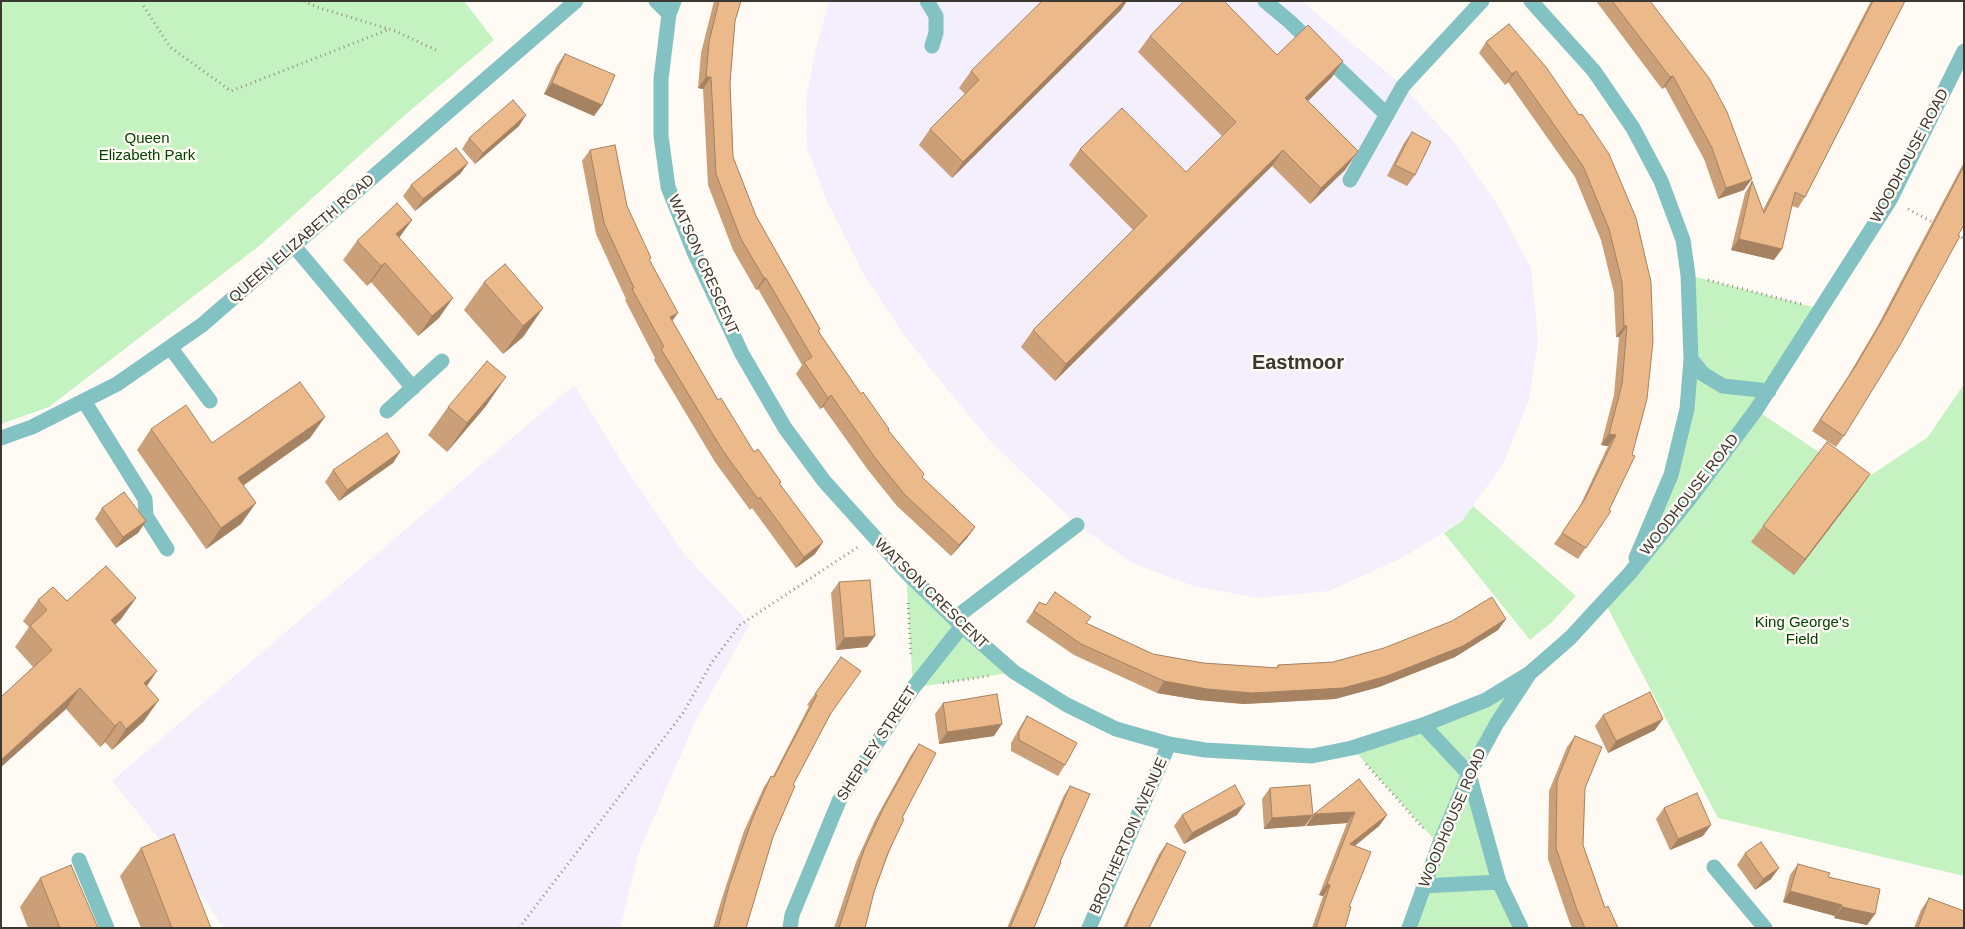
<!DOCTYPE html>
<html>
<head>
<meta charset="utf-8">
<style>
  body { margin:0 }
  #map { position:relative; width:1965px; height:929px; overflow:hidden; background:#fffbf4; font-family:Helvetica,sans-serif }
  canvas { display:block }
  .frame { position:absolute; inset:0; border:2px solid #3b3731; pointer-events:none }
</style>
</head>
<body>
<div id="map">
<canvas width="1965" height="929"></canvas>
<div class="frame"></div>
</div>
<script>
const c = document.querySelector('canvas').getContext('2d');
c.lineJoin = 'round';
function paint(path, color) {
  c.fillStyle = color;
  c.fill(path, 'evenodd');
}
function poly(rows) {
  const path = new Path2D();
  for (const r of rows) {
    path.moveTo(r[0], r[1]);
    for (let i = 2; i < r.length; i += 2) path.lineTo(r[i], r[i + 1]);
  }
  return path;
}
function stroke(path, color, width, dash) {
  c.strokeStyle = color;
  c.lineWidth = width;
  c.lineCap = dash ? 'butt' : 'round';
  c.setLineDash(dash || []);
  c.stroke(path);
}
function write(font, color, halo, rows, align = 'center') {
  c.font = font + ' Helvetica,sans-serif';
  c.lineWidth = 5;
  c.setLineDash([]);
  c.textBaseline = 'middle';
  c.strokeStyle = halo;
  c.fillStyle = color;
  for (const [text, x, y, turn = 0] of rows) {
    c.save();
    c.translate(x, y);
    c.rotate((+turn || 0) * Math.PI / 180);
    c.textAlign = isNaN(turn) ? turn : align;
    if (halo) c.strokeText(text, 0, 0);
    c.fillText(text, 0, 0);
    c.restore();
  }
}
const education = poly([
  [829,1,1302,1,1403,86,1453,141,1497,204,1531,268,1538,340,1529,400,1503,464,1462,521,1404,557,1329,591,1258,598,1194,586,1134,564,1077,525,992,443,941,382,902,332,864,275,826,199,807,147,806,100,816,49],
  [574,385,627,470,685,555,750,624,695,722,639,852,620,928,224,928,173,856,112,781]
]);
const green = poly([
  [1,1,464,1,494,40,406,114,259,246,49,407,1,424],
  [1688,275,1821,309,1756,410,1862,481,1928,437,1964,384,1964,876,1718,818,1604,601,1630,573,1687,409],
  [1473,506,1576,596,1552,622,1530,640,1444,533,1462,521],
  [906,572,1014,672,913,688],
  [1530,673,1469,774,1521,928,1409,928,1439,845,1352,748,1423,725]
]);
const path = poly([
  [143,1,143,5,170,47,231,91,390,29],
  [304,1,317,7,395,31,438,51],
  [1908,209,1936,224],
  [1957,235,1964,239],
  [1708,280,1801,304],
  [908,603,911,656],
  [943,683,989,676],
  [1366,764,1425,830],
  [519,928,683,713,712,662,740,625,858,547]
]);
const minor = poly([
  [656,1,669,14],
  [674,1,669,14,661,79,661,136,668,187,694,252,742,354,785,428,824,481,906,572,962,626,1014,672,1067,705,1116,729,1169,744,1205,750,1312,756,1352,748,1423,725,1486,700,1530,673],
  [927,1,936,16,936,33,932,46],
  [1265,1,1289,21,1387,115],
  [1531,1,1594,71,1633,128,1661,181,1683,240,1688,275,1691,359,1703,374,1723,386,1769,391],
  [1350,180,1403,86,1482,1],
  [294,246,413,388],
  [170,347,210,401],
  [84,401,145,499,146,516,167,549],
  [387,411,442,361],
  [1,438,32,427,117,384,202,325,576,1],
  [1636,558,1671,475,1687,409,1691,359],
  [955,618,1077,525],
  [1423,725,1469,774,1499,882,1521,928],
  [79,860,107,928],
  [1714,867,1765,928],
  [1423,886,1499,882],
  [790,928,792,915,839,801,913,688,962,626],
  [1089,928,1169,744],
  [1409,928,1439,845,1469,774,1497,723,1530,673,1570,638,1630,573,1694,493,1756,410,1890,200,1964,51]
]);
const wall = poly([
  [714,1,741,1,735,21,730,83,733,157,756,216,820,329,819,332,861,394,889,429,888,431,924,474,922,477,975,527,967,538,951,556,897,506,868,470,823,407,820,409,796,374,802,365,758,289,756,290,733,250,708,185,703,89,698,88,701,53],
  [1596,1,1650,1,1744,190,1718,199,1704,159,1665,87,1662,89],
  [1871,1,1905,1,1805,197,1798,208,1792,206,1774,260,1731,250,1745,193,1752,181,1763,210],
  [1121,10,952,178,919,145,930,129,965,94,959,88,971,71],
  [1509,24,1651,282,1609,510,1611,511,1578,559,1554,544,1578,510,1608,446,1601,445,1614,395,1619,337,1616,337,1614,293,1601,240,1575,177,1508,82,1505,85,1479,53,1486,42],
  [1150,36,1277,55,1332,77,1308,101,1356,154,1345,170,1310,204,1272,166,1055,381,1021,347,1033,330,1133,230,1069,165,1080,149,1186,172,1222,136,1138,52],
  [565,54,602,105,594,116,544,94,557,65],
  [519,126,475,164,462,149,469,138],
  [1412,132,1415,175,1407,186,1387,176,1404,143],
  [590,150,627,206,649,260,672,321,718,400,754,452,781,482,779,484,823,542,815,554,796,568,752,508,750,510,715,462,654,360,655,358,625,300,626,299,596,234,582,161],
  [1964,162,1964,225,1844,436,1836,447,1812,431,1847,378,1877,327],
  [468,163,460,174,415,211,403,196,411,185],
  [412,220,399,238,439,318,418,336,371,282,367,286,343,260,357,241],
  [484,282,543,308,523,337,503,354,464,310],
  [486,406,447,452,428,435,448,407],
  [151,429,212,443,310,438,243,486,241,524,206,549,137,450],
  [400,452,393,463,339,501,325,482,333,470],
  [1870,474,1858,491,1794,575,1751,542,1763,526],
  [102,508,146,521,138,533,116,548,95,519],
  [839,582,867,647,836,650,831,593],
  [136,598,121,619,115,625,147,687,144,721,112,750,105,742,100,747,66,709,1,767,1,697,33,667,15,647,29,627,23,621,38,600,67,601],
  [1039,602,1153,654,1203,663,1276,668,1278,665,1333,662,1506,619,1498,630,1455,657,1379,687,1335,699,1244,704,1199,700,1157,693,1074,655,1026,622],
  [841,657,830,715,793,785,773,837,746,928,713,928,722,898,744,831,764,787,771,776,773,776,809,706,807,705],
  [943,703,994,736,939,744,935,714],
  [1603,715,1655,730,1608,753,1595,726],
  [1027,716,1065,765,1058,776,1011,751,1011,743,1020,727],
  [1575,736,1585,788,1583,845,1605,908,1618,928,1572,928,1569,921,1548,859,1549,791,1567,747],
  [919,744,902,818,874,892,865,928,834,928,856,862,875,820,911,755],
  [1359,779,1387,815,1379,826,1355,846,1349,907,1345,928,1312,928,1323,896,1319,895,1347,823,1306,826],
  [1070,786,1060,862,1034,928,1007,928,1063,797],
  [1270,788,1305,826,1264,829,1262,799],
  [1664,808,1703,836,1670,850,1656,819],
  [1182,815,1237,815,1184,844,1174,826],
  [1167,843,1149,928,1123,928,1159,854],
  [141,848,211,928,141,928,120,876],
  [1745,853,1771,879,1755,890,1737,865],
  [1798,864,1828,877,1875,914,1867,925,1834,918,1835,916,1783,902,1790,875],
  [40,878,98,928,28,928,20,907],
  [1929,898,1964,928,1914,928,1921,910]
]);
const shadedWall = poly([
  [1124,1,1127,1,1121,10,952,178,963,162],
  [1343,61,1332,77,1294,115,1305,98],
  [1516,71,1508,82,1505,85,1512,74],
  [1673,76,1665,87,1662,89,1670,77],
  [706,77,711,77,703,89,698,88],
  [552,83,602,105,594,116,544,94],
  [526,115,519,126,475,164,483,153],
  [1283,150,1272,166,1055,381,1066,364],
  [1356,154,1345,170,1310,204,1321,188],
  [468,163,460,174,415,211,423,199],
  [1752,179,1744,190,1718,199,1726,188],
  [412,220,398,239,396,234],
  [1739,239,1782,249,1774,260,1731,250],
  [385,263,371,282,367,286,381,266],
  [764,278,766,278,758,289,756,290],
  [453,298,439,318,418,336,432,316],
  [543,308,523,337,503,354,523,326],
  [678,313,670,324,670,317],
  [1624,326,1627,326,1619,337,1616,337],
  [506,377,486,406,447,452,467,423],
  [831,395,823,407,820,409,828,398],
  [325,417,310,438,223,499,238,478],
  [1609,434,1616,435,1608,446,1601,445],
  [400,452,393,463,339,501,347,490],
  [1870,474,1858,491,1794,575,1805,559],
  [256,503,241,524,206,549,221,528],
  [146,521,138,533,116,548,123,537],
  [975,527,967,538,951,556,959,545],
  [823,542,815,554,796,568,804,557],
  [136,598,121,619,97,641,111,620],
  [1506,619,1498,630,1455,657,1379,687,1335,699,1244,704,1199,700,1157,693,1164,681,1252,693],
  [875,636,867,647,836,650,844,638],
  [157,671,143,692,144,683],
  [80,688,66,709,1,767,1,760],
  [159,700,144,721,112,750,126,729],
  [1663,719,1655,730,1608,753,1616,741],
  [120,721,105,742,100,747,115,726],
  [1002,724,994,736,939,744,947,732],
  [1245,804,1237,815,1184,844,1192,833],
  [1355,812,1347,823,1306,826,1314,814],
  [1313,815,1305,826,1264,829,1272,818],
  [1387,815,1379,826,1343,855,1350,844],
  [1711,825,1703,836,1670,850,1678,839],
  [1779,868,1771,879,1755,890,1763,879],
  [1327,884,1330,885,1323,896,1319,895],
  [1790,891,1842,905,1835,916,1783,902],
  [1842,907,1875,914,1867,925,1834,918]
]);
const building = poly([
  [719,1,741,1,735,21,730,83,733,157,756,216,820,329,818,331,861,394,863,392,889,429,888,430,924,474,922,477,975,527,959,545,905,495,876,459,831,395,828,398,804,362,812,357,766,278,764,278,741,239,716,174,711,77,706,77,709,42,719,1],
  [1042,1,1124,1,963,162,930,129,979,80,971,71,1042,1],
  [1184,1,1224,1,1277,55,1308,25,1343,61,1305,98,1358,151,1356,154,1321,188,1283,150,1066,364,1033,330,1147,216,1080,149,1122,108,1186,172,1236,122,1150,36,1184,1],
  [1612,1,1650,1,1709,78,1727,112,1752,179,1726,188,1712,148,1673,76,1670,77,1612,1],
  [1873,1,1905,1,1805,197,1795,192,1782,249,1739,239,1752,181,1764,213,1873,1],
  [1509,24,1546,67,1579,115,1582,114,1609,154,1636,218,1651,282,1653,341,1647,399,1632,455,1635,456,1609,510,1611,511,1586,548,1562,533,1585,499,1616,435,1609,434,1622,384,1627,326,1624,326,1622,282,1609,229,1583,166,1516,71,1512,74,1486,42,1509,24],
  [565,54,615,75,602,105,552,83,565,54],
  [513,100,526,115,483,153,469,138,513,100],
  [1412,132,1431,142,1415,175,1395,165,1412,132],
  [615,145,627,206,651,258,649,259,678,313,670,317,718,400,721,398,754,452,758,449,781,482,779,483,823,542,804,557,760,497,758,499,723,451,661,349,664,347,632,289,634,288,604,223,590,150,615,145],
  [456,148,468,163,423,199,411,185,456,148],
  [1964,166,1964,225,1958,235,1960,236,1900,345,1844,436,1820,420,1855,367,1885,316,1964,166],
  [397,203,412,220,396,234,453,298,432,316,385,263,381,266,357,241,397,203],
  [505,264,543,308,523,326,484,282,505,264],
  [487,361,506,377,467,423,448,407,487,361],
  [300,382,325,417,238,478,256,503,221,528,151,429,186,405,212,443,300,382],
  [387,433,400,452,347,490,333,470,387,433],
  [1827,442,1870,474,1805,559,1763,526,1827,442],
  [124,492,146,521,123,537,102,508,124,492],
  [106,566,136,598,111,620,157,671,144,683,159,700,126,729,120,721,115,726,80,688,1,760,1,697,52,650,30,626,47,610,38,600,53,587,67,601,106,566],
  [870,580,875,636,844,638,839,582,870,580],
  [1055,592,1091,617,1086,623,1153,654,1203,663,1278,668,1278,665,1333,662,1384,648,1452,621,1492,597,1506,619,1463,646,1387,676,1343,688,1252,693,1207,689,1164,681,1081,644,1034,611,1039,602,1046,605,1055,592],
  [841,657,861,671,831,713,793,785,795,786,773,837,746,928,718,928,729,886,752,820,771,776,774,777,817,695,815,694,841,657],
  [1650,692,1663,719,1616,741,1603,715,1650,692],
  [997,694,1002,724,947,732,943,703,997,694],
  [1027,716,1077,743,1065,765,1019,740,1019,732,1027,716],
  [1575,736,1602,747,1585,788,1583,845,1605,908,1608,906,1618,928,1585,928,1577,910,1556,848,1557,780,1575,736],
  [919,744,936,753,902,818,904,819,888,853,874,892,865,928,839,928,864,850,883,809,919,744],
  [1359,779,1387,815,1350,844,1371,852,1349,907,1351,907,1345,928,1316,928,1330,885,1327,884,1355,812,1314,814,1359,779],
  [1235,785,1245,804,1192,833,1182,815,1235,785],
  [1310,785,1313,815,1272,818,1270,788,1310,785],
  [1070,786,1090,794,1060,862,1061,862,1034,928,1010,928,1070,786],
  [1697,793,1711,825,1678,839,1664,808,1697,793],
  [174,834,211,928,172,928,141,848,174,834],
  [1761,842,1779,868,1763,879,1745,853,1761,842],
  [1167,843,1186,852,1149,928,1126,928,1133,910,1167,843],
  [1798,864,1830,873,1828,877,1880,889,1875,914,1842,907,1842,905,1790,891,1798,864],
  [71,865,98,928,60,928,40,878,71,865],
  [1929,898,1964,911,1964,928,1921,928,1918,927,1929,898]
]);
const parkNames = [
  ["Queen",147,139],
  ["Elizabeth Park",147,156],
  ["King George's",1802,623],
  ["Field",1802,640]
];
const streetNames = [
  ["WOODHOUSE ROAD",1910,156,-62],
  ["QUEEN ELIZABETH ROAD",302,239,-41],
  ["WATSON CRESCENT",703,265,66],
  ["WOODHOUSE ROAD",1690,495,-52],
  ["WATSON CRESCENT",931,594,44],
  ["SHEPLEY STREET",877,744,-57],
  ["WOODHOUSE ROAD",1453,818,-67],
  ["BROTHERTON AVENUE",1129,836,-66]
];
const districtNames = [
  ["Eastmoor",1298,363]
];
paint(education, '#f3effc');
paint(green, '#c5f2c1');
stroke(path, '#94908a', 3, [1, 4]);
stroke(minor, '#82c2c2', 15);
paint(wall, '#cb9f78');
paint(shadedWall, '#a58261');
paint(building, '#ecb98b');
stroke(building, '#a58261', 1);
write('15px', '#004502', '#fffbf4', parkNames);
write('15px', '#3b3731', '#fffbf4', streetNames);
write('bold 20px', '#3b3731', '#fffbf4', districtNames);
</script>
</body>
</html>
